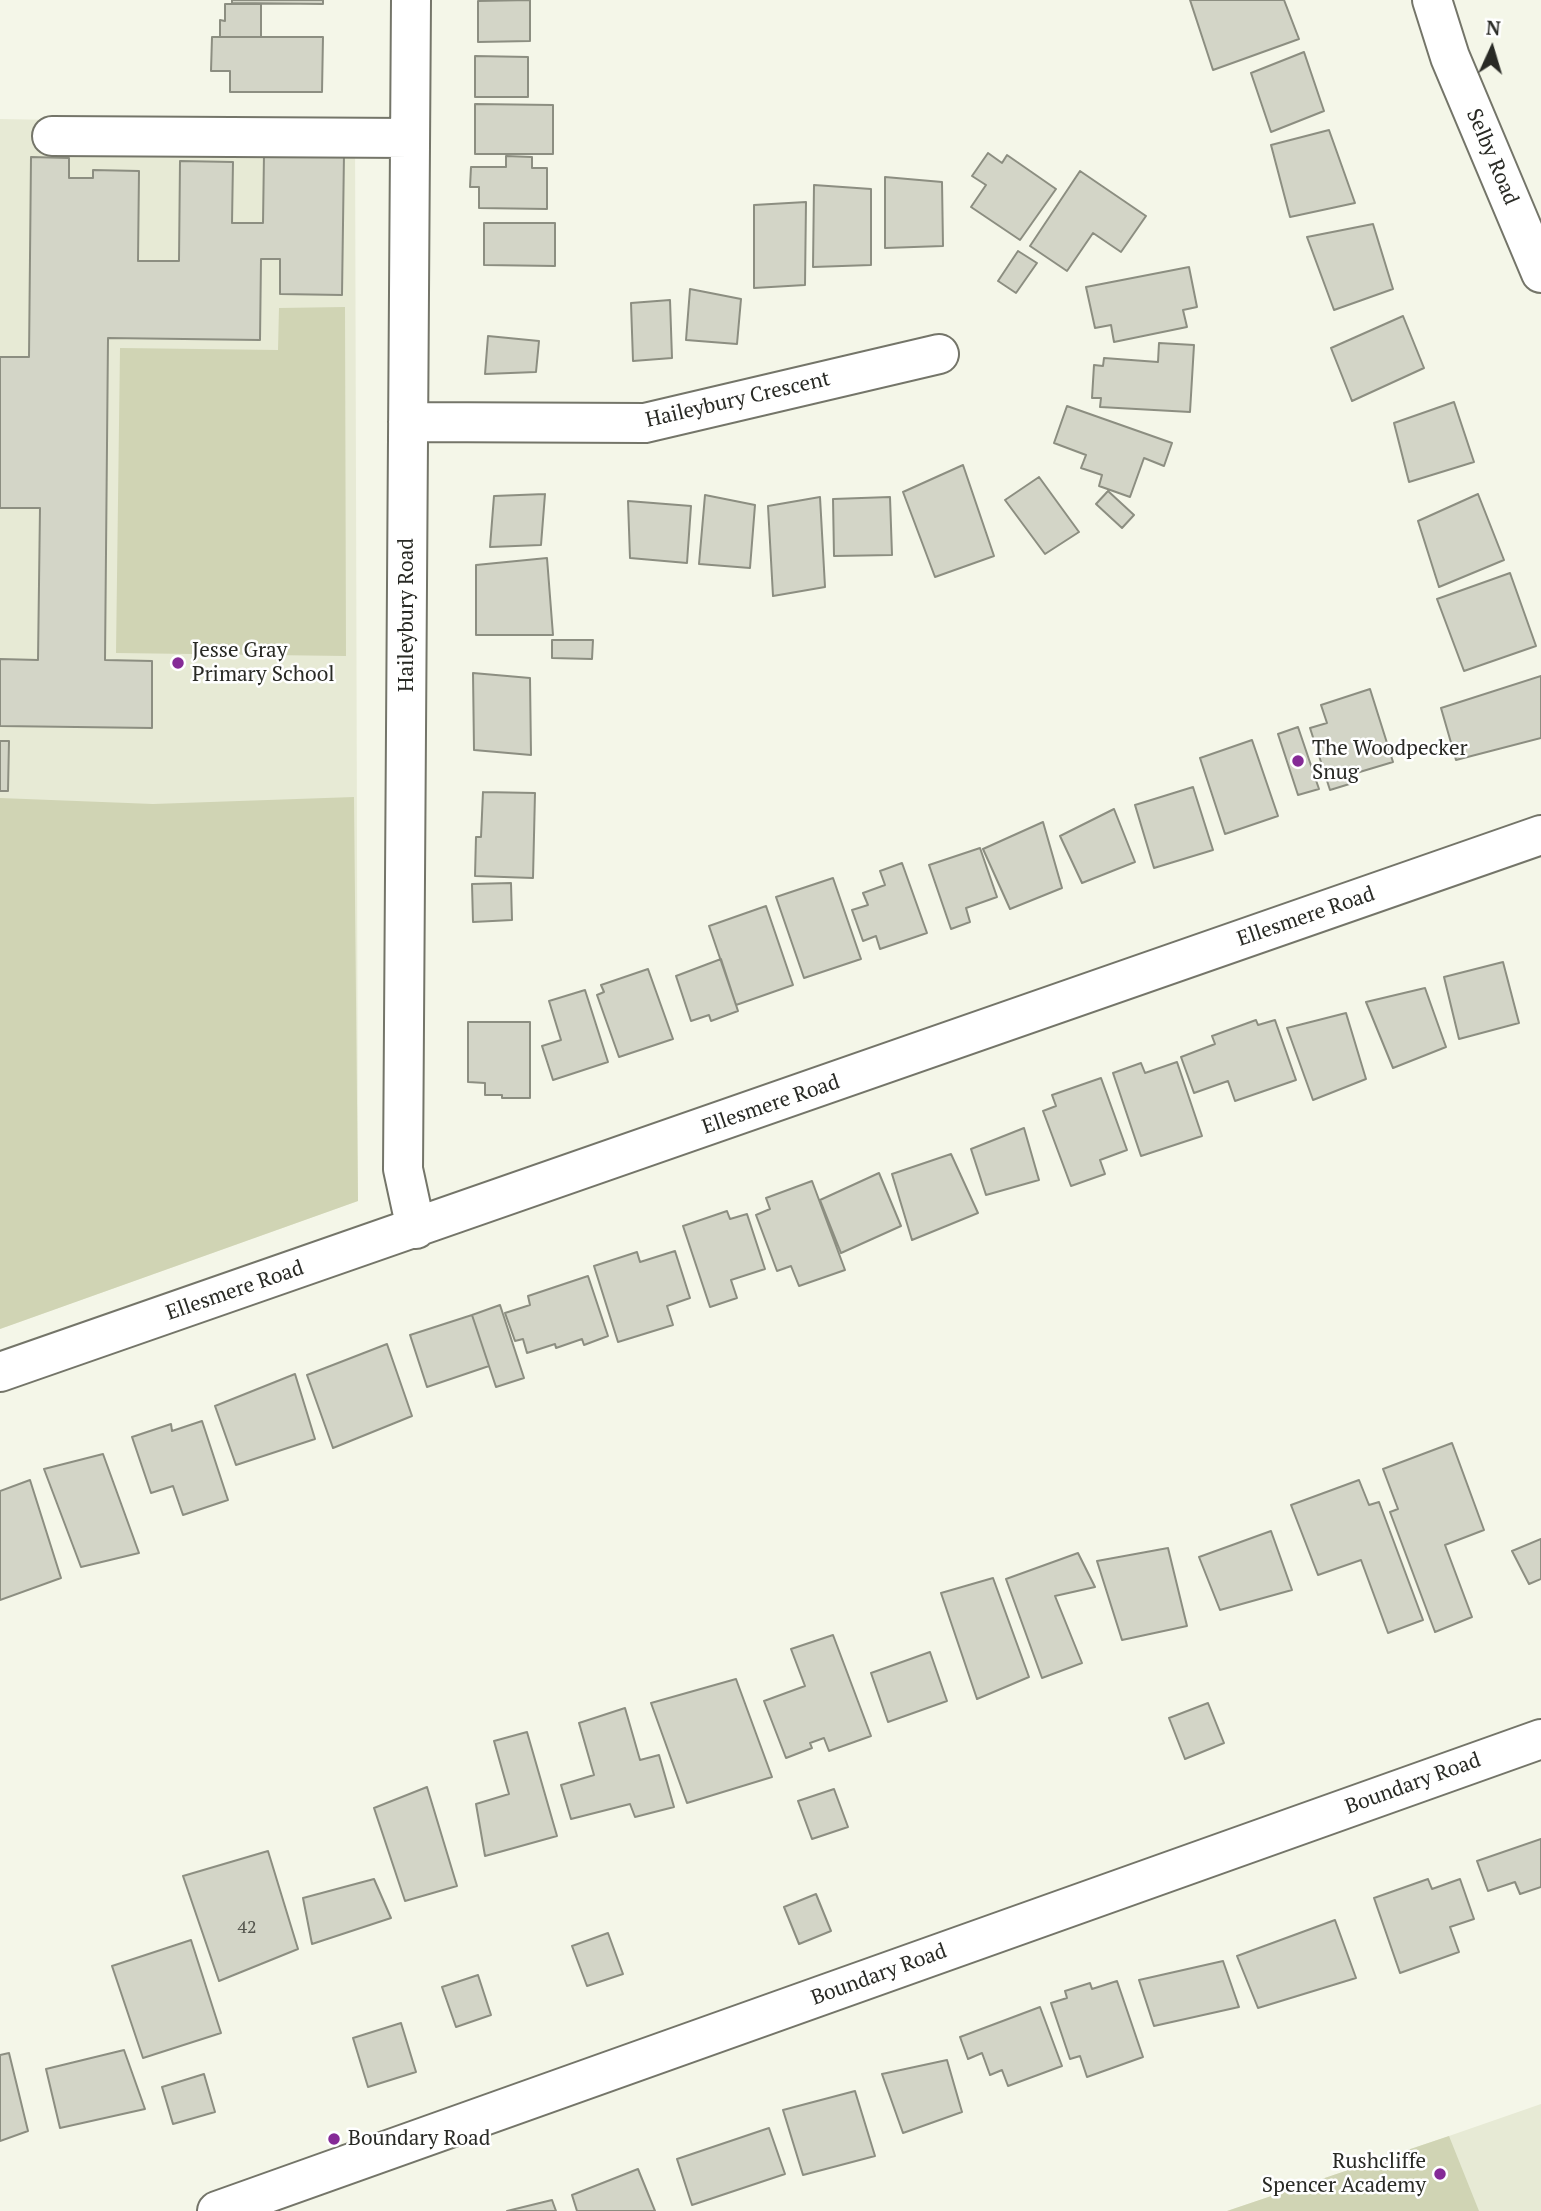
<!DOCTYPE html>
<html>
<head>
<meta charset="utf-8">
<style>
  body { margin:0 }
  #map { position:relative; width:1541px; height:2211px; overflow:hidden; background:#f4f6e8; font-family:"PT Serif",serif }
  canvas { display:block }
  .north { position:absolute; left:1457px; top:14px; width:70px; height:70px; -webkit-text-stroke:5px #fff; paint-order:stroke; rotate:4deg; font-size:19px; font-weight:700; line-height:28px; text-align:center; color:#292a25 }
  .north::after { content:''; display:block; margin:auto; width:24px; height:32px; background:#292a25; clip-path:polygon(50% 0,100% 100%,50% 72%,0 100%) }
</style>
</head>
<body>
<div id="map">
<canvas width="1541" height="2211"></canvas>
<div class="north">N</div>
</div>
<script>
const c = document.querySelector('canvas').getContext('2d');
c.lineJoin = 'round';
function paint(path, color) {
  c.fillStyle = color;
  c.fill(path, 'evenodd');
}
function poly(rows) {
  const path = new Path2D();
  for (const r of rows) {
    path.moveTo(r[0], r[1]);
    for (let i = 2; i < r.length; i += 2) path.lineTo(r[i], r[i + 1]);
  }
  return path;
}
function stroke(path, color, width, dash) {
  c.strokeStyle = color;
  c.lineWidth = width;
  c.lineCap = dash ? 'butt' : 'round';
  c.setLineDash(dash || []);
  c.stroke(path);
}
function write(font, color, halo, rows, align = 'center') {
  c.font = font + ' "PT Serif",serif';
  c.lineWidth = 5;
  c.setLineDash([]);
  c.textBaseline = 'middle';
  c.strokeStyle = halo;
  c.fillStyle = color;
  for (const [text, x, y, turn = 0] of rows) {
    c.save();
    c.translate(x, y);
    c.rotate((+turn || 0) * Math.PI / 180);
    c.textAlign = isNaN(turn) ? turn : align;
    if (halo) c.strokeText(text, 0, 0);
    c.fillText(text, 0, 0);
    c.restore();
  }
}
const built = poly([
  [0,119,355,125,358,1201,0,1329],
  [1541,2104,1541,2211,1227,2211,1449,2136]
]);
const green = poly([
  [345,307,346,656,116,653,120,348,278,350,279,308],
  [354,797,358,1201,0,1329,0,798,153,804],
  [1449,2136,1479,2211,1227,2211]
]);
const building = poly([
  [232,0,323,0,323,4,232,3,232,0],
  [530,0,530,41,478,42,478,1,530,0],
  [1190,0,1284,0,1299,39,1213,70,1190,0],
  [225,4,261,4,261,37,220,37,220,20,225,21,225,4],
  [212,37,323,37,322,92,230,92,230,71,211,71,212,37],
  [1304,52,1324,111,1271,132,1251,73,1304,52],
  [475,56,528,57,528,97,475,97,475,56],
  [475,104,553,105,553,154,475,154,475,104],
  [1329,130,1355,203,1290,217,1271,145,1329,130],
  [988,153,1002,163,1007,155,1056,189,1020,240,971,207,986,185,972,176,988,153],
  [264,154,344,154,342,295,280,294,280,259,261,259,260,340,108,338,105,660,152,661,152,728,0,726,0,659,38,660,40,508,0,508,0,357,29,357,31,157,69,158,69,178,93,178,93,170,139,171,138,261,179,261,180,161,233,162,232,223,263,223,264,154],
  [506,156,532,157,532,168,547,168,547,209,479,208,479,187,470,187,471,167,506,167,506,156],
  [1080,171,1146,216,1121,252,1093,233,1067,271,1030,246,1080,171],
  [885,177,942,182,943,246,885,248,885,177],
  [814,185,871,189,871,265,813,267,814,185],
  [806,202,805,285,754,288,754,205,806,202],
  [484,223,555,223,555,266,484,265,484,223],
  [1373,224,1393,289,1334,310,1307,237,1373,224],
  [1018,251,1037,263,1016,293,998,281,1018,251],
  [1189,267,1197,307,1183,310,1187,327,1114,342,1111,325,1095,328,1086,287,1189,267],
  [690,289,741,299,737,344,686,340,690,289],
  [670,300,672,358,633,361,631,303,670,300],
  [1403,316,1424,368,1352,401,1331,348,1403,316],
  [488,336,539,341,536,372,485,374,488,336],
  [1159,343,1194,345,1190,412,1100,407,1101,398,1092,398,1094,365,1103,366,1104,358,1158,362,1159,343],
  [1454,402,1474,462,1409,482,1394,423,1454,402],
  [1067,406,1172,443,1164,466,1144,458,1130,497,1099,486,1102,475,1081,468,1086,455,1054,443,1067,406],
  [963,465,994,556,935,577,903,492,963,465],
  [1039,477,1079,532,1045,554,1005,500,1039,477],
  [1108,491,1134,515,1122,528,1096,504,1108,491],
  [545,494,541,545,490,547,494,496,545,494],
  [1478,494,1504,560,1439,587,1418,521,1478,494],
  [705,495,755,505,750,568,699,564,705,495],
  [820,497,825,587,773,596,768,506,820,497],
  [890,497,892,555,834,556,833,499,890,497],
  [628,501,691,506,687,563,630,558,628,501],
  [547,558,553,635,476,635,476,565,547,558],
  [1510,573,1536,646,1464,671,1437,599,1510,573],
  [552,640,593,640,592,659,552,658,552,640],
  [473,673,530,678,531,755,474,750,473,673],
  [1541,676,1541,738,1456,760,1441,708,1541,676],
  [1370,689,1393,762,1353,774,1356,782,1330,790,1310,728,1327,723,1321,705,1370,689],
  [1298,727,1319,789,1298,795,1278,734,1298,727],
  [1252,740,1278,816,1225,834,1200,758,1252,740],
  [0,741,9,741,8,791,0,791,0,741],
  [1193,787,1213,850,1154,868,1135,805,1193,787],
  [483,792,535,793,533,878,475,876,476,837,481,837,483,792],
  [1114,809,1135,862,1082,883,1060,836,1114,809],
  [1043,822,1062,888,1010,909,983,849,1043,822],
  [980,848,997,897,966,908,970,922,951,929,929,865,980,848],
  [902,863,927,933,880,949,876,936,863,941,852,910,868,905,863,893,885,885,880,871,902,863],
  [833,878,861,959,804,978,776,897,833,878],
  [511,883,512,920,473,922,472,884,511,883],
  [766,906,793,985,736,1005,709,926,766,906],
  [721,959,738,1011,711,1021,709,1015,691,1021,676,976,721,959],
  [1503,962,1519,1023,1459,1039,1444,977,1503,962],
  [648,969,673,1039,619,1057,597,995,604,992,601,985,648,969],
  [1425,988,1446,1047,1393,1068,1366,1002,1425,988],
  [585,990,608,1062,553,1080,542,1046,561,1040,549,1001,585,990],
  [1346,1013,1366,1079,1313,1100,1287,1028,1346,1013],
  [1256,1020,1258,1025,1275,1020,1296,1080,1235,1101,1228,1081,1194,1093,1181,1057,1215,1044,1212,1036,1256,1020],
  [468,1022,530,1022,530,1098,502,1098,502,1095,485,1095,485,1083,468,1082,468,1022],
  [1177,1062,1202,1136,1141,1156,1113,1073,1141,1063,1145,1073,1177,1062],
  [1101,1078,1127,1150,1100,1160,1105,1174,1071,1186,1043,1111,1056,1106,1052,1095,1101,1078],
  [1024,1128,1039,1180,986,1195,971,1149,1024,1128],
  [951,1154,978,1213,912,1240,892,1174,951,1154],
  [879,1173,901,1226,841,1253,820,1200,879,1173],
  [812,1181,845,1270,799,1286,791,1266,777,1271,756,1215,770,1209,766,1198,812,1181],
  [727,1211,730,1219,747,1214,765,1269,731,1280,737,1298,710,1307,683,1226,727,1211],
  [675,1251,690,1298,667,1306,673,1325,618,1342,594,1266,637,1252,640,1262,675,1251],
  [588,1276,608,1336,584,1345,582,1339,556,1348,555,1344,527,1353,523,1339,515,1341,505,1313,530,1305,528,1296,588,1276],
  [500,1305,524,1378,496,1387,472,1315,500,1305],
  [472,1315,489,1366,427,1387,410,1335,472,1315],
  [387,1344,412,1416,333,1448,307,1375,387,1344],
  [295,1374,315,1439,236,1465,215,1406,295,1374],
  [202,1421,228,1500,183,1515,173,1486,151,1493,132,1437,171,1424,172,1431,202,1421],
  [1452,1443,1484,1530,1445,1545,1472,1617,1435,1632,1390,1512,1398,1509,1383,1469,1452,1443],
  [103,1454,139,1553,81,1567,44,1469,103,1454],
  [30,1480,61,1578,0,1600,0,1491,30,1480],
  [1359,1480,1369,1505,1379,1502,1423,1620,1388,1633,1361,1560,1318,1575,1291,1505,1359,1480],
  [1271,1531,1292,1590,1220,1610,1199,1557,1271,1531],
  [1541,1539,1541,1579,1529,1584,1512,1551,1541,1539],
  [1168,1548,1187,1626,1122,1640,1097,1561,1168,1548],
  [1078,1553,1095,1587,1055,1596,1082,1663,1042,1678,1006,1579,1078,1553],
  [993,1578,1029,1677,977,1699,941,1593,993,1578],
  [833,1635,871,1736,829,1751,824,1738,810,1743,812,1748,786,1758,764,1701,805,1686,791,1649,833,1635],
  [930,1652,947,1701,888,1722,871,1673,930,1652],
  [736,1679,772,1777,687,1803,651,1703,736,1679],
  [1208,1703,1224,1743,1185,1759,1169,1718,1208,1703],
  [625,1708,640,1760,659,1755,674,1807,635,1817,630,1804,571,1819,561,1785,594,1775,579,1723,625,1708],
  [527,1732,557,1836,485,1856,476,1804,509,1794,494,1741,527,1732],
  [427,1787,457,1886,405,1901,374,1808,427,1787],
  [834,1789,848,1827,812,1839,798,1801,834,1789],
  [1541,1839,1541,1887,1520,1894,1515,1882,1488,1891,1477,1861,1541,1839],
  [268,1851,298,1949,219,1981,183,1876,268,1851],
  [374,1879,391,1918,312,1944,303,1898,374,1879],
  [1428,1879,1432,1889,1460,1879,1474,1919,1450,1927,1459,1952,1400,1973,1374,1898,1428,1879],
  [816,1894,831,1931,799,1944,784,1907,816,1894],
  [1335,1920,1356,1978,1258,2008,1237,1956,1335,1920],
  [608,1933,623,1974,587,1986,572,1946,608,1933],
  [191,1940,221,2033,143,2058,112,1966,191,1940],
  [1223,1961,1239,2007,1154,2026,1139,1980,1223,1961],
  [478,1975,491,2015,456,2027,442,1987,478,1975],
  [1117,1981,1143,2057,1087,2077,1080,2056,1070,2059,1051,2003,1067,1998,1065,1991,1090,1983,1092,1989,1117,1981],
  [1040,2007,1062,2066,1008,2086,1002,2070,990,2075,982,2053,968,2059,960,2037,1040,2007],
  [401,2023,416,2072,368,2087,353,2038,401,2023],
  [124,2050,145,2109,60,2128,46,2069,124,2050],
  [9,2053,28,2131,0,2141,0,2055,9,2053],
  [947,2060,962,2112,903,2133,882,2074,947,2060],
  [204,2074,215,2112,173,2124,162,2087,204,2074],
  [855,2091,875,2156,803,2175,783,2110,855,2091],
  [769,2128,785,2174,692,2205,677,2159,769,2128],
  [638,2169,655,2211,577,2211,572,2195,638,2169],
  [552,2200,556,2211,507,2211,552,2200]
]);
const minor = poly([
  [411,0,403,1169,416,1229],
  [1432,0,1450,57,1541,273],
  [52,136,410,138],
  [408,422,645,423,939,354],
  [0,1372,1541,835],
  [217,2211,1541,1739]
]);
const markers = [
  [178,663,7,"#852a96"],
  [1298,761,7,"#852a96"],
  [334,2139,7,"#852a96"],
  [1440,2174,7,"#852a96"]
];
const numberNames = [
  ["42",247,1928]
];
const streetNames = [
  ["Selby Road",1492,157,67],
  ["Haileybury Crescent",738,400,-13],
  ["Haileybury Road",407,615,-90],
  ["Ellesmere Road",1306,917,-19],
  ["Ellesmere Road",771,1105,-19],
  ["Ellesmere Road",235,1291,-19],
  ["Boundary Road",1413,1784,-20],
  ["Boundary Road",879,1975,-20]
];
const poiNames = [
  ["Jesse Gray",192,651],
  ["Primary School",192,675],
  ["The Woodpecker",1312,749],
  ["Snug",1312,773],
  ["Boundary Road",348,2139],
  ["Rushcliffe",1426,2162,"right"],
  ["Spencer Academy",1426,2186,"right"]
];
paint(built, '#e7ead5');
paint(green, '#d0d4b4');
paint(building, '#d3d5c7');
stroke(building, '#8c8e81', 2);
stroke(minor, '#747569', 42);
stroke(minor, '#fff', 38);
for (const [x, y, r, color] of markers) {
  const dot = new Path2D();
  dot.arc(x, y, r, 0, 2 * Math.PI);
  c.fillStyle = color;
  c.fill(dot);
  stroke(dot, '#fff', 2.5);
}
write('18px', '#54554e', null, numberNames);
write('21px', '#292a25', '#fff', streetNames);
write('21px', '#292a25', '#fff', poiNames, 'left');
</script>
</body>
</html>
